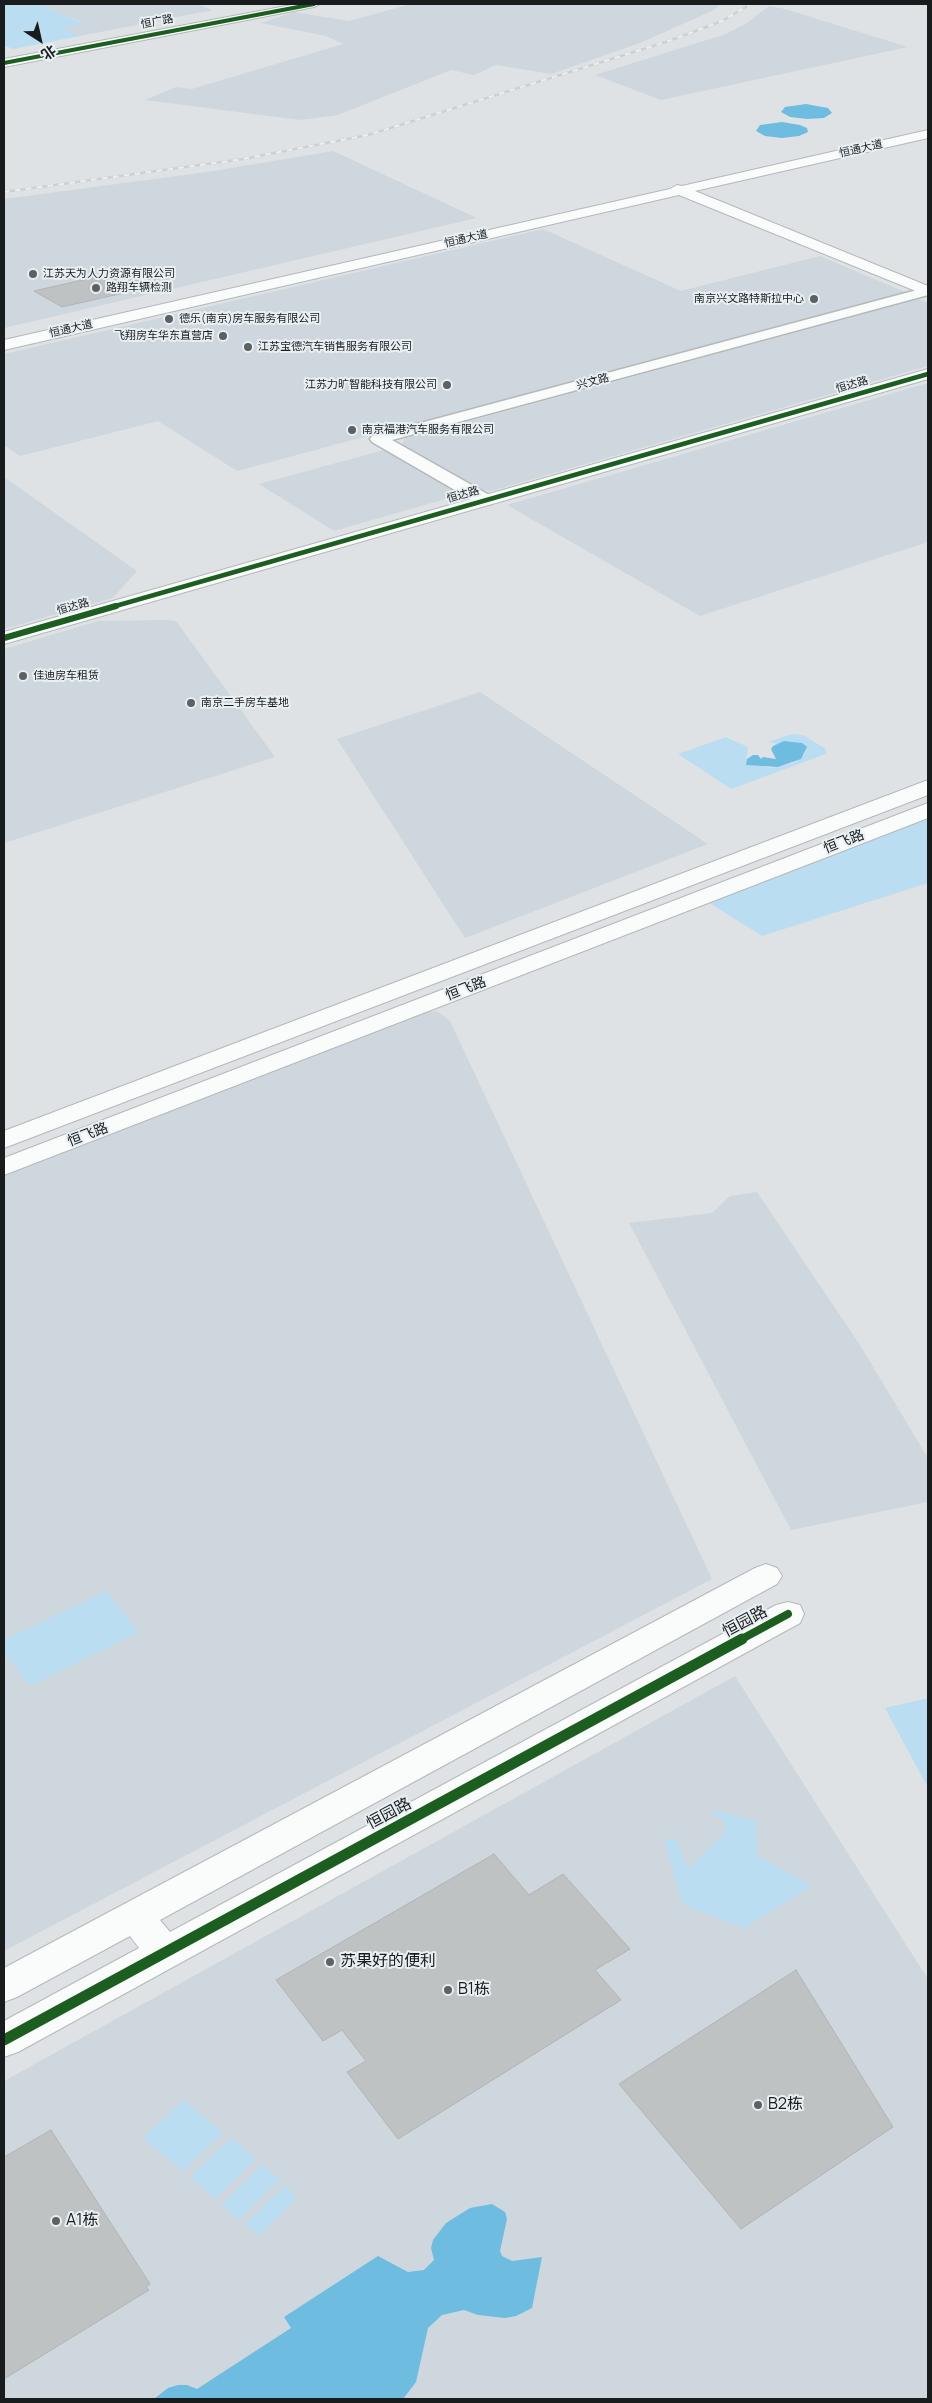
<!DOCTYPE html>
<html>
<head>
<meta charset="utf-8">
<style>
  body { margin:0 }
  #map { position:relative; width:932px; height:2403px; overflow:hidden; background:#dfe2e4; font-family:Manrope,"Noto Sans SC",sans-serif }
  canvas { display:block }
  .frame { position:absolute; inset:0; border:5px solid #191c1d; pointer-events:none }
  .north { position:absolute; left:15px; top:15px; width:50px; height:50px; -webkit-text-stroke:4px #e9f0f4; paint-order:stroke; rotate:145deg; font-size:14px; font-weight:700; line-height:20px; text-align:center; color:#191c1d }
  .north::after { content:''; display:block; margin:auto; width:18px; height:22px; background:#191c1d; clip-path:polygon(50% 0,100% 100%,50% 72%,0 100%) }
</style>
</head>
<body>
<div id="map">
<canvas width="932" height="2403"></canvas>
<div class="frame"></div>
<div class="north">北</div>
</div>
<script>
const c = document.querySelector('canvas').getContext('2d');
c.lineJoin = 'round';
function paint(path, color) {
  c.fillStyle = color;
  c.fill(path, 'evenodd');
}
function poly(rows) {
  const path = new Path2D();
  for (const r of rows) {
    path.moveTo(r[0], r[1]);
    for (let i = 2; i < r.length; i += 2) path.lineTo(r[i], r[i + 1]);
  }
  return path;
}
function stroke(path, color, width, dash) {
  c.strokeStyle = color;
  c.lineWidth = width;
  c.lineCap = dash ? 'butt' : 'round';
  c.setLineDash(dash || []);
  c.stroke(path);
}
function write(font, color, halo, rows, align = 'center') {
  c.font = font + ' Manrope,"Noto Sans SC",sans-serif';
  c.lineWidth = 4;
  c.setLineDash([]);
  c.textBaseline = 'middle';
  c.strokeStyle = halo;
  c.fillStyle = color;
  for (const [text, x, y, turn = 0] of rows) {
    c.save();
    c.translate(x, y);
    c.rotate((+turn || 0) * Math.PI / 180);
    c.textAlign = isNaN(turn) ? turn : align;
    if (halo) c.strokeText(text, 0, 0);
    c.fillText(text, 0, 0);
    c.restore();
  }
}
const built = poly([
  [39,4,197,4,213,10,80,36,61,28,84,23],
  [411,4,721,4,714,10,640,43,551,74,496,65,474,75,451,70,338,115,300,120,145,100,176,87,192,89,343,44,326,36,261,23,294,12,349,21],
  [769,6,785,9,908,47,661,100,595,75,726,34,747,23],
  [333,151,477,218,4,328,4,199,207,172],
  [543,229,681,291,820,256,905,292,237,471,158,421,20,456,4,445,4,354],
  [919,299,928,303,928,366,491,491,477,489,402,446,404,439],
  [928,383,928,542,700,616,507,505],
  [384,450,454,491,456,496,334,531,259,484],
  [4,477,137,571,113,598,4,629],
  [167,620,176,621,275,757,4,843,4,649,98,621],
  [480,692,708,844,465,938,337,739],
  [437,1011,450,1021,712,1579,4,1951,4,1175,419,1013],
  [757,1192,860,1345,928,1458,928,1502,791,1530,629,1223,712,1213,730,1196],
  [735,1676,928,1979,928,2399,4,2399,4,2081]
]);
const green = poly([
  [4,4,39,4,85,24,62,28,80,36,13,49,4,45],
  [792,734,803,735,826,749,826,754,731,789,678,754,726,737,748,747,746,762,770,768,778,767,794,763,804,755,806,750,768,742],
  [928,817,928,883,762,936,708,902],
  [106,1591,139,1632,30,1686,4,1652,4,1640],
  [928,1698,928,1788,885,1708],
  [714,1810,756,1821,757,1855,810,1885,807,1889,744,1928,682,1904,665,1841,676,1838,688,1869,725,1832,725,1823,722,1819,710,1812],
  [183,2100,223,2133,183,2171,143,2138],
  [231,2138,256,2159,215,2199,190,2177],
  [262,2165,280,2179,239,2220,221,2205],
  [286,2185,297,2198,259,2236,245,2224]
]);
const water = poly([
  [806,104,828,108,832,113,824,118,807,119,790,117,781,112,785,107],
  [782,122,800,125,807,128,808,132,799,136,782,138,765,136,756,131,760,125],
  [784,741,802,743,807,747,801,759,778,767,746,765,747,759,753,755,758,755,761,759,763,757,776,759,771,749,773,746],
  [492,2204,505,2212,507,2219,500,2251,502,2256,512,2261,542,2257,532,2308,516,2316,505,2318,478,2315,464,2310,442,2315,428,2328,416,2382,403,2399,154,2399,168,2388,178,2385,187,2385,197,2389,291,2328,284,2317,378,2256,408,2272,424,2270,434,2260,431,2248,433,2240,446,2223,470,2208]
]);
const building = poly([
  [135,268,163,284,62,307,34,291,135,268],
  [494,1854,529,1895,563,1874,630,1949,595,1970,621,2000,398,2139,347,2072,366,2061,342,2030,323,2041,276,1980,494,1854],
  [796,1970,893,2127,741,2229,619,2084,796,1970],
  [51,2130,150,2284,146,2287,149,2290,4,2379,4,2157,51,2130]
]);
const street = poly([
  [928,287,928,295,392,440,491,496,493,500,491,504,479,504,372,442,370,439,372,436,928,287]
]);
const secondary = poly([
  [297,4,320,4,314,7,4,67,4,59,297,4],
  [928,130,928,138,695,191,928,286,928,296,679,195,4,350,4,340,670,189,677,185,682,186,928,130],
  [928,369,928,379,4,644,4,632,928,369],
  [928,780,928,795,4,1148,4,1131,928,780],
  [928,803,928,818,4,1175,4,1158,928,803],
  [766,1564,777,1568,782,1576,777,1584,160,1920,170,1932,776,1605,788,1602,800,1605,804,1614,800,1623,18,2052,4,2057,4,2021,139,1948,130,1936,17,1997,4,2002,4,1968,755,1568,766,1564]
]);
const rail = poly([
  [4,192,243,159,368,135,666,42,722,21,751,4]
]);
const cyclewayFar4 = poly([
  [4,63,314,4]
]);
const cyclewayFar3 = poly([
  [112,607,928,374]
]);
const cyclewayFar2 = poly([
  [4,638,116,606]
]);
const cyclewayFar1 = poly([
  [740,1640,788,1614]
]);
const cycleway = poly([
  [4,2040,742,1639]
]);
const markers = [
  [33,274,5,"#5e6163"],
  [96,288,5,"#5e6163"],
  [814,299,5,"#5e6163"],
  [169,319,5,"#5e6163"],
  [223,336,5,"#5e6163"],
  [248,347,5,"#5e6163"],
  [447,385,5,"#5e6163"],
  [352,430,5,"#5e6163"],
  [23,676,5,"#5e6163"],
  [191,703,5,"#5e6163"],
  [330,1962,5,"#5e6163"],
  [448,1990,5,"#5e6163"],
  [758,2105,5,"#5e6163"],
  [56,2221,5,"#5e6163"]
];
const farStreetnames = [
  ["恒广路",157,22,-11],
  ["恒通大道",861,149,-13],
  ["恒通大道",466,239,-13],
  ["恒通大道",71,329,-13],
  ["兴文路",593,382,-15],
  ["恒达路",852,385,-16],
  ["恒达路",463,495,-16],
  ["恒达路",73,607,-16]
];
const farPoinames = [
  ["江苏天为人力资源有限公司",43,274],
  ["路翔车辆检测",106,288],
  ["南京兴文路特斯拉中心",804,299,"right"],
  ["德乐(南京)房车服务有限公司",179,319],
  ["飞翔房车华东直营店",213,336,"right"],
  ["江苏宝德汽车销售服务有限公司",258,347],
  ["江苏力旷智能科技有限公司",437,385,"right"],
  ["南京福港汽车服务有限公司",362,430],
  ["佳迪房车租赁",33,676],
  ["南京二手房车基地",201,703]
];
const streetNames = [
  ["恒飞路",844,842,-21],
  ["恒飞路",466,989,-21],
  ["恒飞路",88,1135,-21]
];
const nearStreetnames = [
  ["恒园路",745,1622,-28],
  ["恒园路",389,1814,-28]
];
const nearPoinames = [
  ["苏果好的便利",340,1962],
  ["B1栋",458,1990],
  ["B2栋",768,2105],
  ["A1栋",66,2221]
];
paint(built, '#ced7dd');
paint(green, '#baddf1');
paint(water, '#6fbce1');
paint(building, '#bfc2c3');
stroke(building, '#b2b4b6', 1);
stroke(street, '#b5b8b9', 3);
stroke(secondary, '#b5b8b9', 2);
paint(street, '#fafbfb');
paint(secondary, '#fafbfb');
stroke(rail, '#cfd0d0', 2.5);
stroke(rail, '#e9f0f4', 2, [5.5]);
stroke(cyclewayFar4, '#1b5e20', 4);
stroke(cyclewayFar3, '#1b5e20', 4.5);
stroke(cyclewayFar2, '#1b5e20', 6);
stroke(cyclewayFar1, '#1b5e20', 8);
stroke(cycleway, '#1b5e20', 11);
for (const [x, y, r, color] of markers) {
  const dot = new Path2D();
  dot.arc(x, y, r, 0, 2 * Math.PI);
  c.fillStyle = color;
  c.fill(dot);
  stroke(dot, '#e9f0f4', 2);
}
write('11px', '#191c1d', '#e9f0f4', farStreetnames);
write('11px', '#191c1d', '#e9f0f4', farPoinames, 'left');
write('14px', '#191c1d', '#e9f0f4', streetNames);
write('16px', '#191c1d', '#e9f0f4', nearStreetnames);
write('16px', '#191c1d', '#e9f0f4', nearPoinames, 'left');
</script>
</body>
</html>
